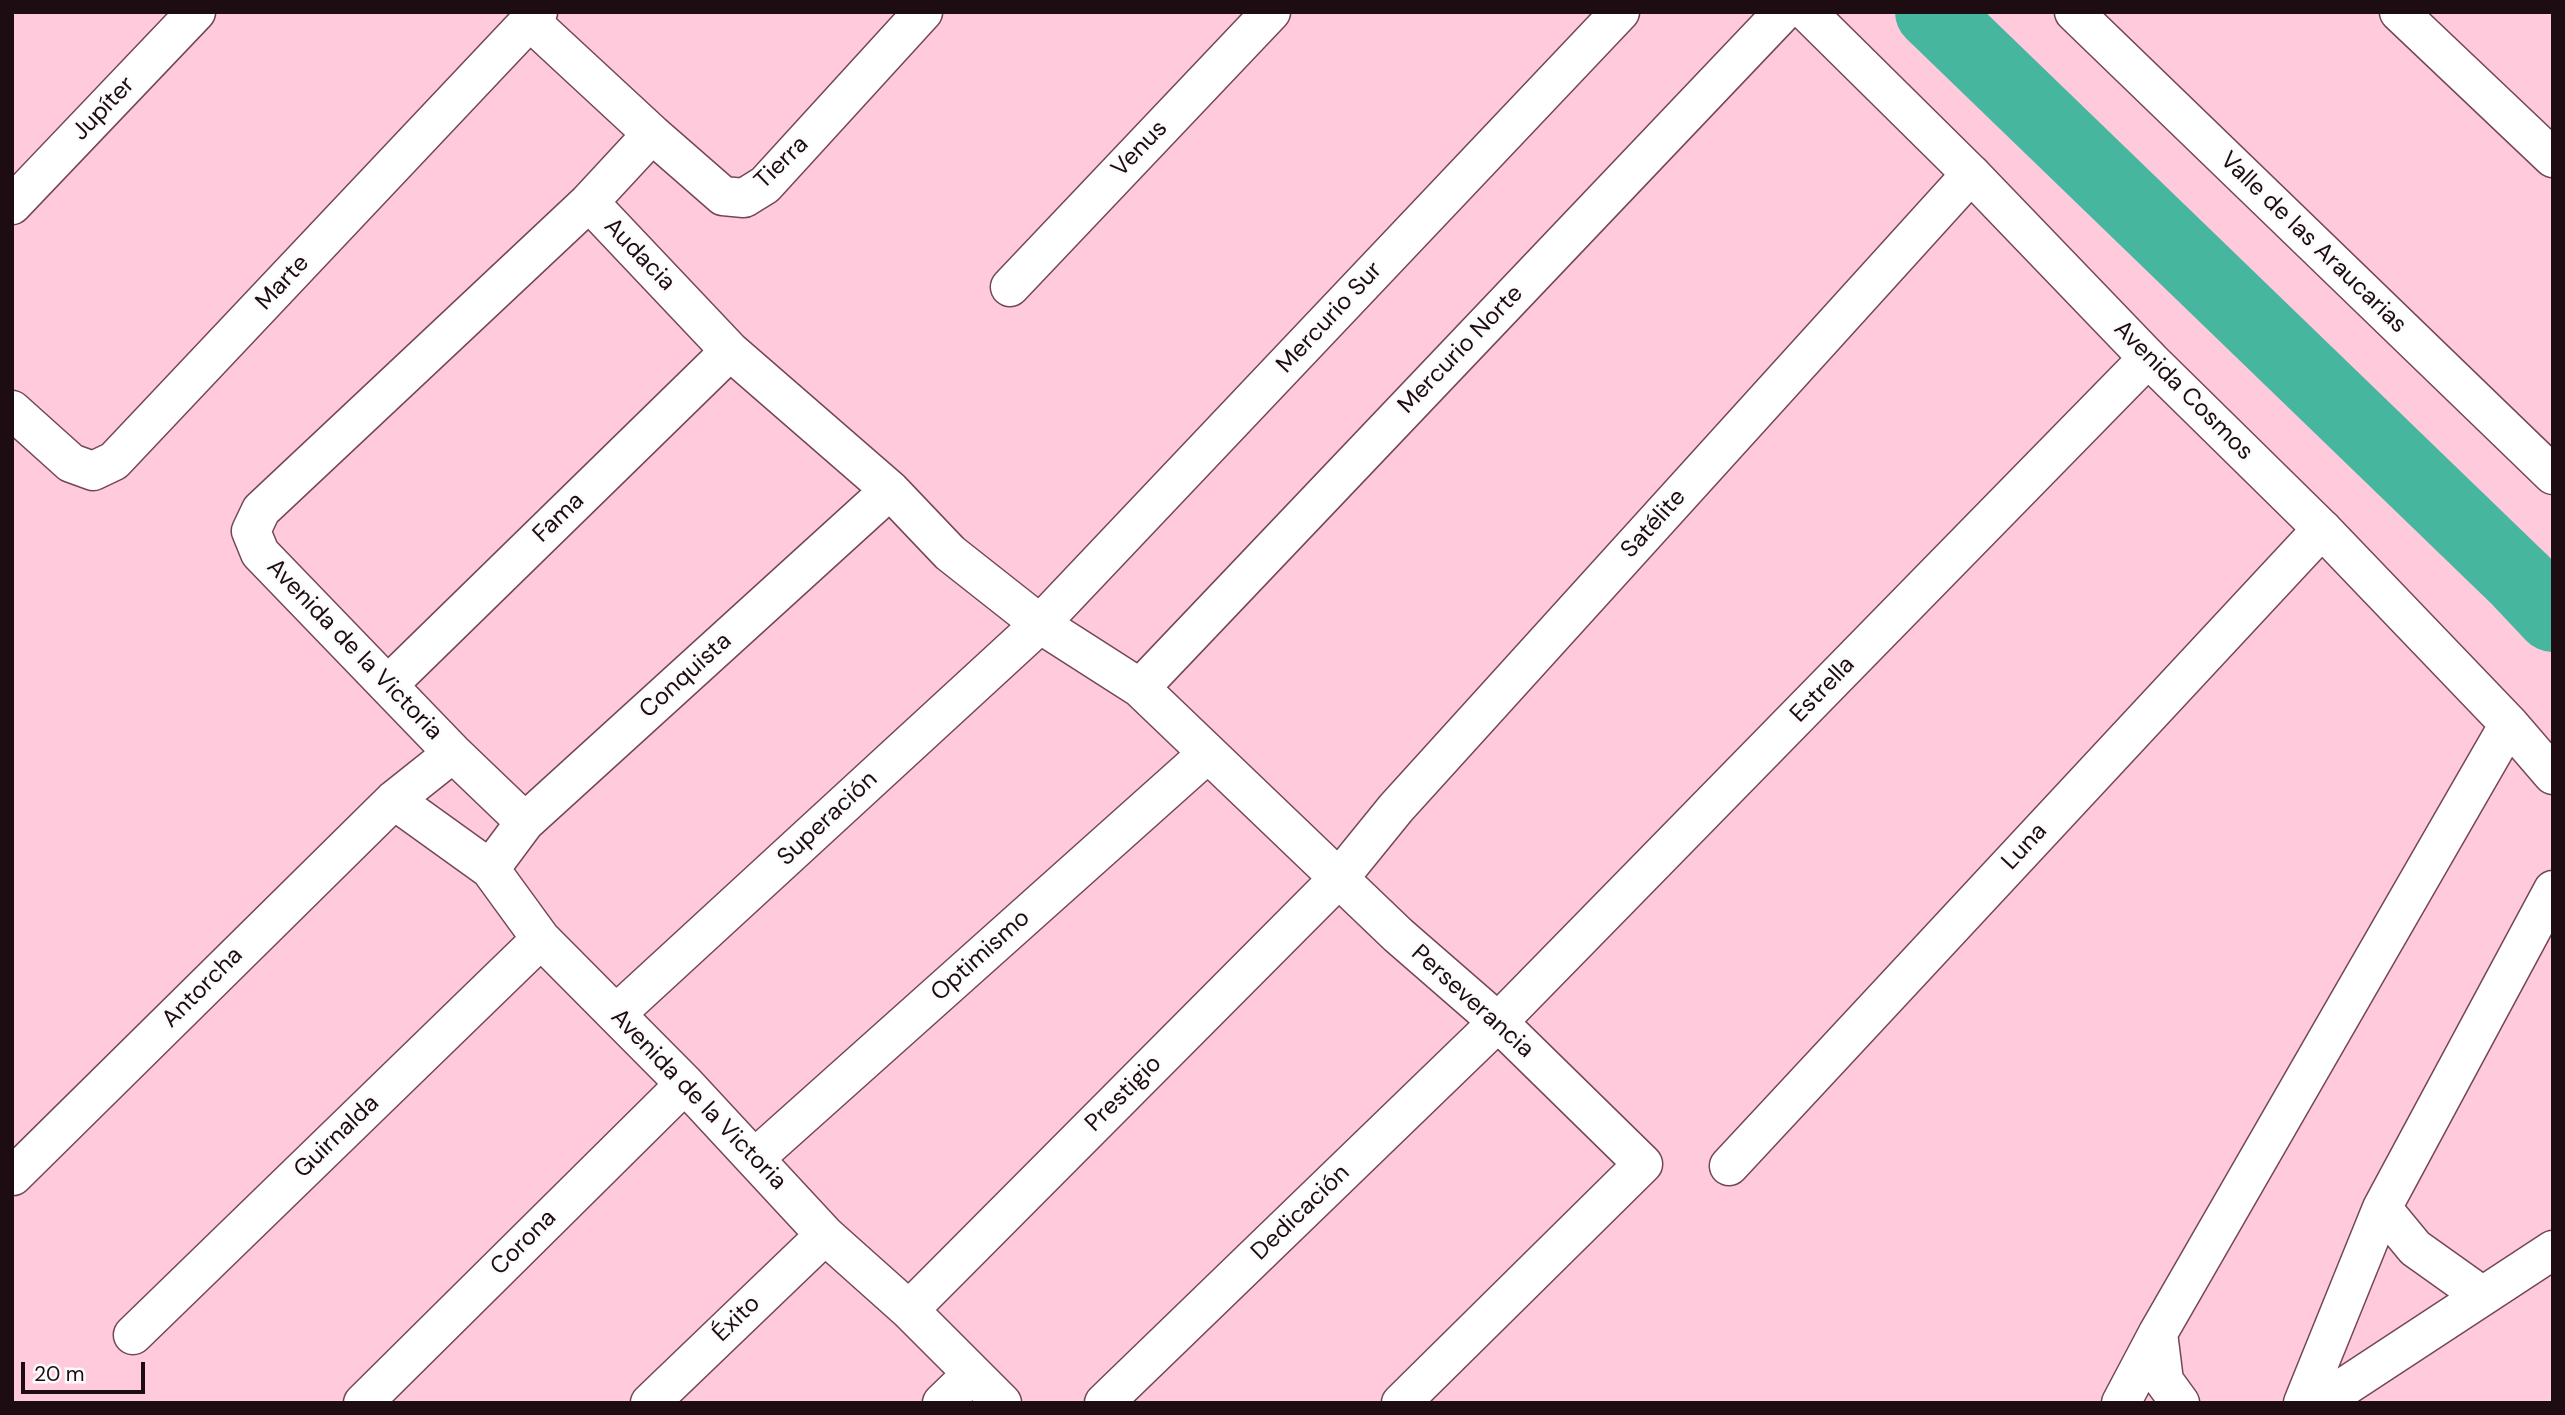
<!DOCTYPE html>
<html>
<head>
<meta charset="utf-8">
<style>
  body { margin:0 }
  #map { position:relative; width:2565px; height:1415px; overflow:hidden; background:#ffcadc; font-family:"DM Sans",sans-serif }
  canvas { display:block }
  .frame { position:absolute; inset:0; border:14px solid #1e0c13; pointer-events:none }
  .scale { position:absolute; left:21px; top:1362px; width:124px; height:32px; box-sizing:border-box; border:4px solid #1e0c13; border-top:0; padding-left:9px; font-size:21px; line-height:24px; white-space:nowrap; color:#1e0c13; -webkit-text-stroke:5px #fcfcfc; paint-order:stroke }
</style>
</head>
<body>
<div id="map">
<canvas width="2565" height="1415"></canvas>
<div class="frame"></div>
<div class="scale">20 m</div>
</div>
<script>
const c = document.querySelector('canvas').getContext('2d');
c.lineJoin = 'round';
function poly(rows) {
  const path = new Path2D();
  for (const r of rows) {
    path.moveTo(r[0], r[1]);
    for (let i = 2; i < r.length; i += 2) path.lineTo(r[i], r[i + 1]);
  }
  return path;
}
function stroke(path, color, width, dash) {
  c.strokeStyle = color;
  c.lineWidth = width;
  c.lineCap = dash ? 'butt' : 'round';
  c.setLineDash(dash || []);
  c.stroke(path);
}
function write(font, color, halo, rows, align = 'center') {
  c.font = font + ' "DM Sans",sans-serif';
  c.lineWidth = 5;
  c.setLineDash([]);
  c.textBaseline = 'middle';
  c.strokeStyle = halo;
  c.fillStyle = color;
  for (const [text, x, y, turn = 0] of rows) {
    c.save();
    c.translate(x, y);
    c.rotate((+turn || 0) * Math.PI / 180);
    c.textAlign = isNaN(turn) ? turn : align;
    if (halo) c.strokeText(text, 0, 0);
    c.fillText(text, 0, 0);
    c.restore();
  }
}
const river = poly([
  [1932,12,2520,580,2553,615]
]);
const minor = poly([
  [2074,12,2553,475],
  [2399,12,2553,158],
  [530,21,652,134,723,196,744,198,765,185,923,12],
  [589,202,652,134],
  [12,205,196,12],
  [1010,287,1271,12],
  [12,410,71,463,93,471,114,461,538,12],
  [388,685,730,351],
  [1140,688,1783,12],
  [394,800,490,869,541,939,685,1084,825,1235,909,1310,1002,1403],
  [525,822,453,753,260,553,251,531,261,510,589,202,730,351,890,490,950,553,1040,624,1140,688,1398,935,1498,1022,1643,1164,1401,1403],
  [490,869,525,822,890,490],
  [616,1014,1040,624,1620,12],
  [755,1158,1207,754],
  [1729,1166,2322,529],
  [13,1176,394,800,453,753],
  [909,1310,1340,877,1396,808,1971,174],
  [133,1335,541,939],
  [363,1403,685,1084],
  [650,1403,825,1235],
  [942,1403,972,1374],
  [1104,1403,1498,1022,2148,358]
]);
const tertiary = poly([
  [1807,12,1971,174,2148,358,2322,529,2509,724,2553,775],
  [2382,1208,2415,1248,2481,1295],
  [2158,1333,2164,1381,2180,1403],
  [2121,1403,2158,1333,2509,724],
  [2303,1403,2382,1208,2553,890],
  [2320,1403,2553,1250]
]);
const streetNames = [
  ["Jupíter",104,109,-46],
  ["Venus",1140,149,-46],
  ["Tierra",782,163,-44],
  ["Valle de las Araucarias",2313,243,44],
  ["Audacia",639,255,46],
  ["Marte",283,283,-47],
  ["Mercurio Sur",1330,318,-47],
  ["Mercurio Norte",1461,350,-46],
  ["Avenida Cosmos",2183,391,45],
  ["Fama",559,518,-44],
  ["Satélite",1654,524,-48],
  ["Avenida de la Victoria",354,650,46],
  ["Conquista",686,676,-42],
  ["Estrella",1823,690,-46],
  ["Superación",828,819,-43],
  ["Luna",2025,847,-47],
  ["Optimismo",981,956,-42],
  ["Antorcha",203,988,-45],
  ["Perseverancia",1472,1002,42],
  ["Prestigio",1124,1094,-45],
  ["Avenida de la Victoria",698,1100,46],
  ["Guirnalda",337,1137,-44],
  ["Dedicación",1301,1213,-44],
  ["Corona",524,1243,-45],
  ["Éxito",737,1319,-44]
];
stroke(river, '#46b69e', 74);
stroke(minor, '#734757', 41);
stroke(tertiary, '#734757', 41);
stroke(minor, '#fff', 38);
stroke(tertiary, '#fff', 38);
write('24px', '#1e0c13', '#fcfcfc', streetNames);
</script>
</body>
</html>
